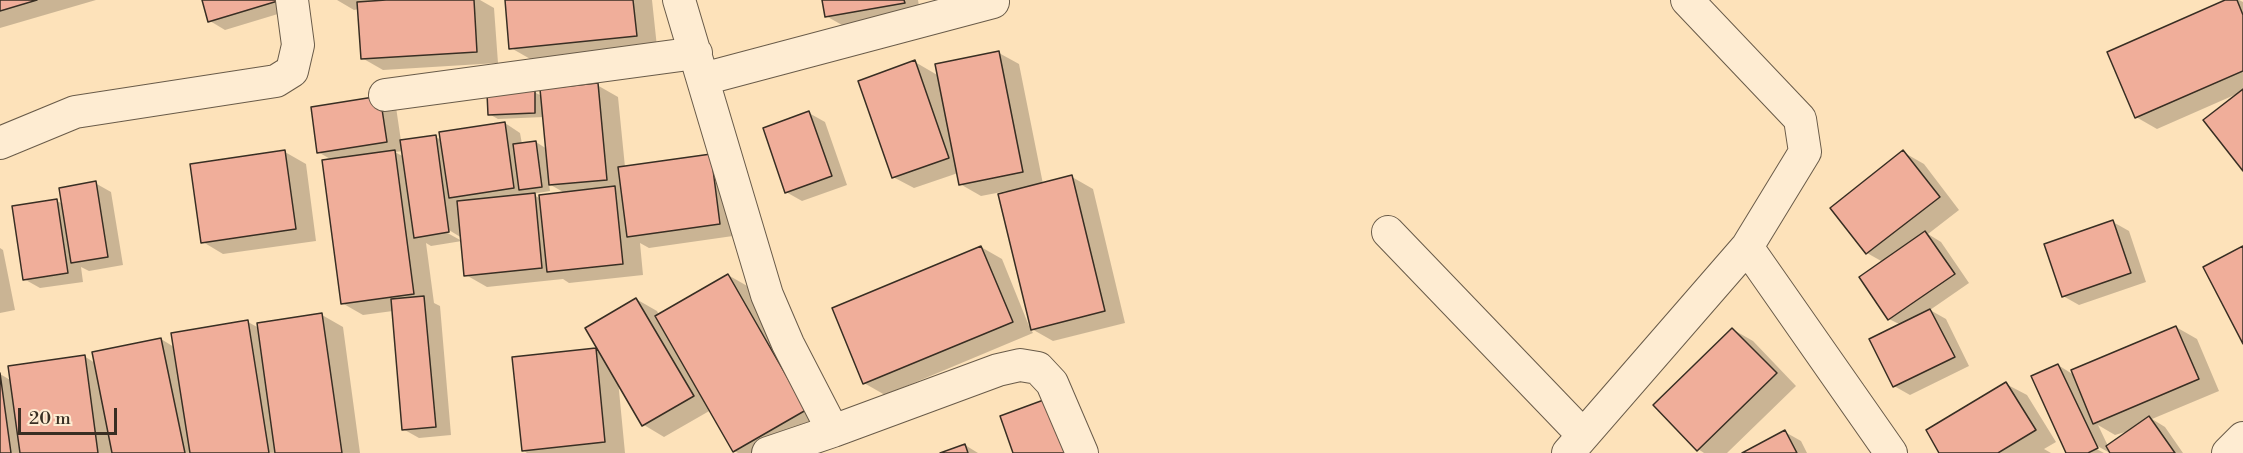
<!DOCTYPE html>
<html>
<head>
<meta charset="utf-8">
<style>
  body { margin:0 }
  #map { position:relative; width:2243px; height:453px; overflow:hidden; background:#fde2ba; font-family:"Libre Bodoni",serif }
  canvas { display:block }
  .scale { position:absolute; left:18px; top:408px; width:99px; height:27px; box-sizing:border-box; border:3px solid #382e23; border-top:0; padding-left:8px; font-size:18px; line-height:21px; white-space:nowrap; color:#382e23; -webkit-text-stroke:4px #feecd2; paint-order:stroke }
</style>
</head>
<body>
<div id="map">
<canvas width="2243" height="453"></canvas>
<div class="scale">20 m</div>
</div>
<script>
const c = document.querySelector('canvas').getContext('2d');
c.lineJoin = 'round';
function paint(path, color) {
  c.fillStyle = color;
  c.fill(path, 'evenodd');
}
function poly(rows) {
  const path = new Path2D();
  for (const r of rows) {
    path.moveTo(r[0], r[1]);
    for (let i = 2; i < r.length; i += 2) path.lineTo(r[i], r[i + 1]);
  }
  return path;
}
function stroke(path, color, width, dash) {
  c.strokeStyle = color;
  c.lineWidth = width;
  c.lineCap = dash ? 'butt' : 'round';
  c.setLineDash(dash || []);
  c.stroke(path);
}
const shadow = poly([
  [0,0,96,0,0,28],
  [203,0,299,0,301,7,225,30,210,21],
  [337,0,480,0,494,8,498,63,383,70,362,58,359,9,354,10],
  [506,0,652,0,657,47,532,60,511,48],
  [824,0,918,0,920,12,842,25,826,16],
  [2229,0,2239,0,2243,2,2243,168,2239,93,2157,129,2136,117],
  [999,53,1019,64,1043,184,1072,177,1093,189,1125,323,1053,341,1030,328,1033,333,885,395,864,383,981,247,1002,259,1029,326,1031,325,1007,191,981,196,960,184,958,173,914,188,893,177,915,62,939,76],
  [597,85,618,97,625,167,711,156,740,235,649,248,640,243,643,275,569,283,563,279,487,287,466,275,462,238,444,227,442,230,462,241,431,246,426,243,434,303,440,306,451,435,419,438,403,429,393,311,363,315,342,303,332,160,318,152,312,108,396,107,401,141,435,137,442,140,505,123,520,133,522,144,536,142,547,149,544,117,498,119,489,114,534,92,542,96],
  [403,151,404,157,395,152],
  [549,184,565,193,541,199,532,194,550,191],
  [809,113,825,122,847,185,802,201,786,192],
  [285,152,306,164,316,241,223,254,203,242],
  [1903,152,1924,164,1959,210,1928,234,1941,242,1969,283,1930,310,1946,319,1969,366,1910,395,1894,386,1901,325,1889,319,1883,262,1867,253],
  [95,183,111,192,123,265,89,271,81,267,83,282,40,288,24,279,57,201,63,204],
  [2113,222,2129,231,2146,282,2079,305,2063,296],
  [0,248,3,250,15,310,0,313],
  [728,275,749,287,826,422,771,453,738,453,734,451,711,410,664,437,644,425,618,380,625,453,527,453,523,450,595,350,602,354,636,299,657,311,659,315],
  [322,315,343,327,360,453,0,453,0,374,12,381,84,356,95,363,161,339,174,347,248,322,259,328],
  [2176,327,2197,339,2219,391,2152,419,2165,427,2183,453,2110,453,2092,443,2091,446,2104,453,2068,453,2058,365,2074,375],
  [2098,425,2115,435,2132,430,2108,446],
  [1732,329,1753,341,1796,386,1727,453,1704,453,1698,449],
  [2006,384,2027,395,2056,442,2044,449,2051,453,1941,453],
  [1785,432,1801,441,1807,453,1746,453],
  [965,445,978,453,944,453]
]);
const building = poly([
  [0,0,37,0,0,11,0,0],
  [202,0,281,0,208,22,202,0],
  [386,0,474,0,477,52,361,59,357,2,386,0],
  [505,0,633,0,637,36,509,49,505,0],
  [822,0,904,0,905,3,825,17,822,0],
  [2225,0,2237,0,2243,15,2243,71,2135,118,2107,52,2225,0],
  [999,51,1023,172,959,185,935,64,999,51],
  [915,60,949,158,892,178,858,81,915,60],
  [598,83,607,180,549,185,540,89,598,83],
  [2243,89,2243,171,2203,120,2243,89],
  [535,90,535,113,488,115,487,93,535,90],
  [380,96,387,142,317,153,311,107,380,96],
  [809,111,832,176,785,193,763,128,809,111],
  [505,122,514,188,449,198,439,132,505,122],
  [436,135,449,232,414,238,400,140,436,135],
  [536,141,542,187,519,190,513,144,536,141],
  [285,150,296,229,201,243,190,164,285,150],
  [395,150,414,294,341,304,322,160,395,150],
  [1903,150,1940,197,1866,254,1830,208,1903,150],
  [711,154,720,224,627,237,618,167,711,154],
  [1072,175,1105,311,1031,330,998,194,1072,175],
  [96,181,108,257,71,263,59,188,96,181],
  [615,186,623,264,547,272,539,195,615,186],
  [535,193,542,268,464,276,457,201,535,193],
  [57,199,68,273,23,280,12,206,57,199],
  [2113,220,2131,273,2062,297,2044,244,2113,220],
  [1925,231,1955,274,1888,320,1859,277,1925,231],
  [981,246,1013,322,863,384,832,308,981,246],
  [2243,246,2243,344,2203,267,2243,246],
  [728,274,806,410,733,452,655,316,728,274],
  [424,296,436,427,402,430,391,299,424,296],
  [636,298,694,396,642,426,585,328,636,298],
  [1930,309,1955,357,1893,387,1869,339,1930,309],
  [322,313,342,453,275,453,257,323,322,313],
  [248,320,269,453,190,453,171,333,248,320],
  [2176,326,2199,379,2093,424,2071,370,2176,326],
  [1732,328,1777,373,1697,451,1653,405,1732,328],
  [161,338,185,453,112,453,92,352,161,338],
  [596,348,605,442,522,451,512,357,596,348],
  [85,355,98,453,20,453,8,366,85,355],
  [2058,364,2098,448,2088,453,2066,453,2031,376,2058,364],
  [0,373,11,453,0,453,0,373],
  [2006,382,2036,430,1998,453,1939,453,1926,430,2006,382],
  [1049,398,1069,453,1013,453,1000,416,1049,398],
  [2149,416,2175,453,2110,453,2106,446,2149,416],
  [1785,430,1797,453,1742,453,1785,430],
  [965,444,968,453,940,453,965,444]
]);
const minor = poly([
  [679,0,767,295,788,344,833,431],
  [703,79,993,2],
  [385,95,696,53],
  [0,143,75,112,276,81,292,71,298,45,292,0],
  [1388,232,1582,434],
  [1747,247,1891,453],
  [768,453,833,431,998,370,1020,365,1038,368,1052,383,1082,453],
  [1568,453,1747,247,1805,152,1800,119,1687,0],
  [2228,453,2243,438]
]);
paint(shadow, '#0003');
paint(building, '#f0ae9a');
stroke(building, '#382e23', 1.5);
stroke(minor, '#695b49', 34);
stroke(minor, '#feecd2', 32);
</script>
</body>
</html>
